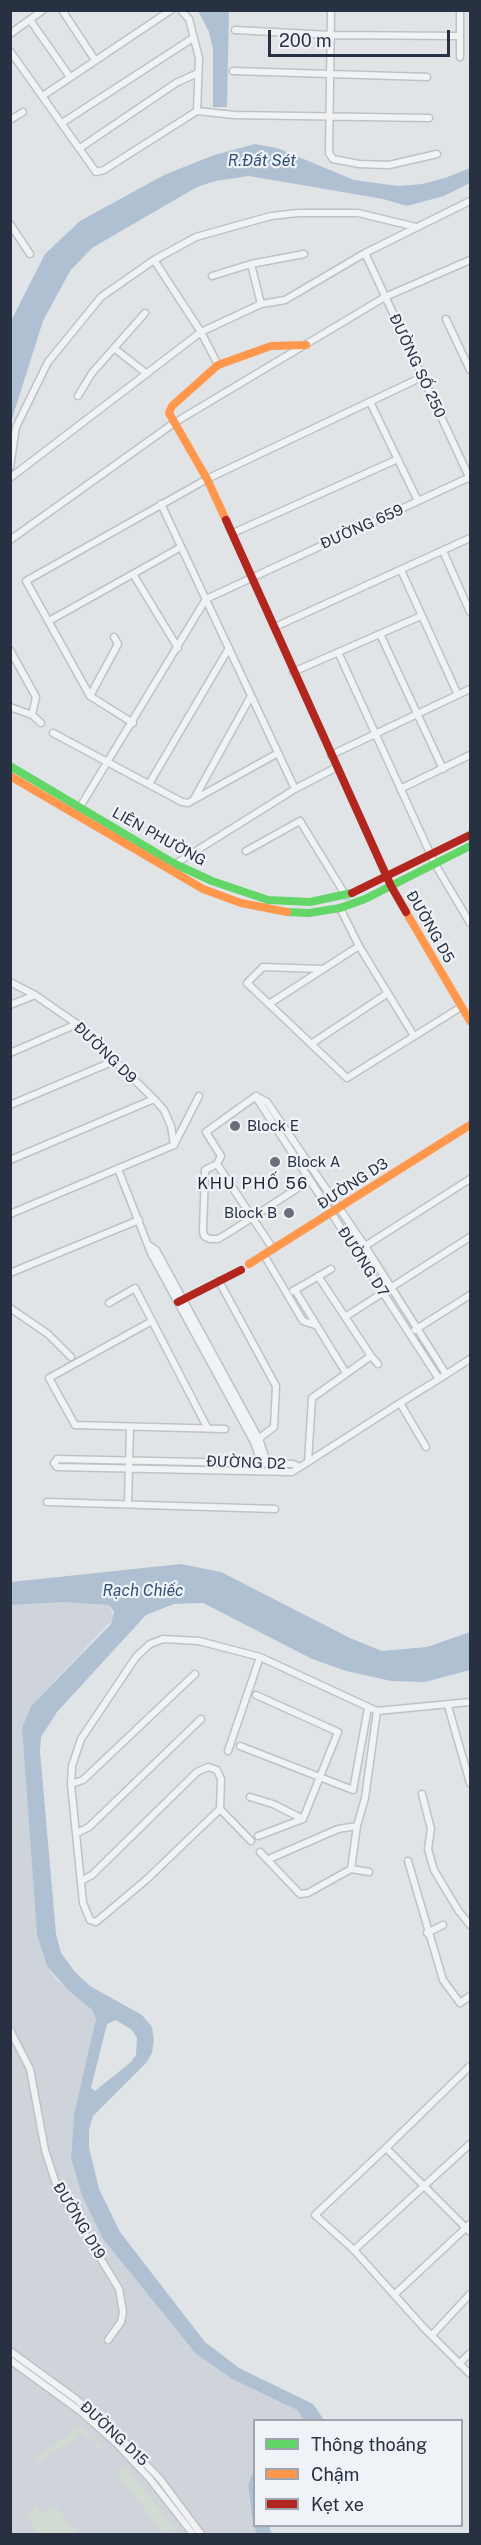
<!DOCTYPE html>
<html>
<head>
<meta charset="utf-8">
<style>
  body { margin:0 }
  #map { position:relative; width:481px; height:2545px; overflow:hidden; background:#e1e4e7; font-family:"Public Sans",sans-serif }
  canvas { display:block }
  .frame { position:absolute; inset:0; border:12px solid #283141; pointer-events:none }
  .legend { position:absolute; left:253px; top:2419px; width:210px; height:108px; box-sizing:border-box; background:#eff2f7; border:2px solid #9fa5ae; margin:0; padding:8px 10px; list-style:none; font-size:18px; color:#283141 }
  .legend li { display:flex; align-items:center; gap:12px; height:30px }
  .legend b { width:30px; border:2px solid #9fa5ae }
  .scale { position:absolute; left:268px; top:30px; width:182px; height:27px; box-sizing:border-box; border:3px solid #283141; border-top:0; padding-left:8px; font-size:18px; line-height:21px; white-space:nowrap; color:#283141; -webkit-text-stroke:4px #eff2f7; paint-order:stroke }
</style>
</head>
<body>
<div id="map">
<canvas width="481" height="2545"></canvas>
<div class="frame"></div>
<ul class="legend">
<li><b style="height:8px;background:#63d668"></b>Thông thoáng</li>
<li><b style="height:8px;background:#ff974d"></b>Chậm</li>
<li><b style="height:8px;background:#b3261e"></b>Kẹt xe</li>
</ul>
<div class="scale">200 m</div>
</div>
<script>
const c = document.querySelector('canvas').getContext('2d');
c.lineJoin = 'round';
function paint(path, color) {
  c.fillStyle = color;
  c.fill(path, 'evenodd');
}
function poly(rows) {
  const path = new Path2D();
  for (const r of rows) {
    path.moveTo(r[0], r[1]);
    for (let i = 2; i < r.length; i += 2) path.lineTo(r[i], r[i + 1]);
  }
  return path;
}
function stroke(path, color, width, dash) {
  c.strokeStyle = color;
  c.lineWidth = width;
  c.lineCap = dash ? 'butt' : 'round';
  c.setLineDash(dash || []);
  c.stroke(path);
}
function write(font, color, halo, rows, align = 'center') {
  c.font = font + ' "Public Sans",sans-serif';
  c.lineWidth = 4.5;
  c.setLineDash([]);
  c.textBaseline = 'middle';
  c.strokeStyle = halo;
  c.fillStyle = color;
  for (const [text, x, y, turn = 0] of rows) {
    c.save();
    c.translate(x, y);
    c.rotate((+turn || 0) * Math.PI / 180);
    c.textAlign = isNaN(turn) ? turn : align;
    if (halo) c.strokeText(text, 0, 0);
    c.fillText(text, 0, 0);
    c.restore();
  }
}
const built = poly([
  [63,1602,109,1605,114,1618,31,1706,22,1729,37,1935,47,1966,56,1979,92,2010,96,2020,74,2114,71,2158,82,2196,103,2239,196,2354,232,2379,297,2410,302,2416,304,2420,255,2420,254,2470,248,2484,257,2534,11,2534,11,1605]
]);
const green = poly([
  [81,2426,104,2447,100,2450,90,2436,86,2438,80,2431,77,2433,79,2436,36,2463,34,2459],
  [123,2465,147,2493,174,2528,166,2533,161,2531,116,2472],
  [55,2505,77,2534,39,2534,28,2518,29,2512,36,2506,42,2514]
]);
const water = poly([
  [198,11,229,11,227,107,213,107,213,49,209,32],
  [255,144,277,148,354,180,398,186,422,184,445,178,470,168,470,183,444,196,407,206,383,199,249,176,216,181,197,187,92,248,70,271,43,321,11,422,11,321,45,254,80,221,164,175,214,155],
  [181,1564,221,1572,350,1638,382,1651,427,1647,470,1632,470,1670,425,1682,391,1681,346,1671,312,1659,203,1603,174,1604,146,1615,57,1712,41,1737,40,1751,56,1934,61,1953,75,1972,90,1986,142,2015,152,2027,154,2040,152,2053,146,2063,93,2116,89,2130,89,2147,99,2189,120,2232,205,2342,239,2368,313,2404,324,2420,304,2420,297,2410,232,2379,196,2354,103,2239,82,2196,71,2158,74,2114,96,2019,92,2010,67,1989,47,1966,37,1935,22,1728,31,1706,111,1624,114,1612,109,1605,63,1602,11,1605,11,1582],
  [116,2020,132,2030,137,2038,136,2055,131,2062,95,2091,91,2088,107,2024],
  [254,2470,255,2526,269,2526,272,2534,257,2534,253,2523,248,2484]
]);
const street = poly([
  [62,10,95,60],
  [181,10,189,19,199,58,197,111],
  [331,10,329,153,333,159,359,164,389,165,437,154],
  [30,20,70,77],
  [235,30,330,35,460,36],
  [10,34,43,10],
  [10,51,96,172,104,170,197,111],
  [460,57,460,10],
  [233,71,427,77],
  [44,95,171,10],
  [197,111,234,115,429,118],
  [10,120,23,112],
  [62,123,193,38],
  [80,148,176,83,198,73],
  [10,224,30,254],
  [365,253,470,479],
  [154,260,201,332,218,365],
  [251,264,261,304],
  [212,276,251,264,304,254],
  [446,319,470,370],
  [114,348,147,374],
  [78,396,92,373,145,313],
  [371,404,418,501],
  [10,467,16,427,48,362,101,297,154,260,196,237,271,216,298,213,358,213,416,227],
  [10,478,201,332,261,304,285,300,365,253,470,201],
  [161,504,295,789],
  [233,533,398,459],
  [10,540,174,423,385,297,470,260],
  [443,551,470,612],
  [401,570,458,695],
  [133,574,178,648],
  [49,621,181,547],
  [275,627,470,538],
  [380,634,443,769],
  [10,650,36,697,32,715,41,723],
  [338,652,435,864,470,923],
  [293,672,421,616],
  [90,696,118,644,114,637],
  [10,707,32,715],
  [133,723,90,696,26,581,207,479,422,377],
  [53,733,182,802,188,803,278,753],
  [331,755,470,689],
  [149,784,229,648],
  [400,789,470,755],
  [194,799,251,696],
  [80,807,206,599,470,477],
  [246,851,300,821,346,896],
  [175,864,295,789,337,767],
  [340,908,359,946,414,1036],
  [321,969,263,967,247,983,347,1078,461,1007],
  [10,982,35,995,77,1024,154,1099,164,1110,171,1126,174,1145],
  [269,1004,359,946],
  [10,1005,35,995],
  [311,1044,388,993],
  [10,1053,77,1024],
  [256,1096,267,1102,365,1246,446,1374],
  [256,1096,206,1132,221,1156,217,1164,273,1249],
  [256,1097,439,1379],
  [10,1105,114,1061],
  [10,1160,154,1099],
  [217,1164,205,1170,203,1231,204,1236,210,1239,218,1239,233,1230,310,1180],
  [118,1169,151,1253,254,1442,262,1465],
  [10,1214,174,1145,199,1096],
  [150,1246,156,1250,259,1439,268,1465],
  [362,1248,470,1179],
  [264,1255,303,1321,315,1325],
  [10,1273,139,1220],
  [219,1281,276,1386,274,1427,257,1440],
  [295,1290,346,1373],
  [293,1291,331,1269],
  [109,1303,135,1288,208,1429],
  [10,1308,48,1334,71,1357],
  [345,1317,470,1237],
  [152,1321,49,1378,75,1425,225,1429],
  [415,1330,470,1295],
  [371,1356,378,1364],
  [400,1403,426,1447],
  [308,1462,312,1398,371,1356,318,1276],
  [300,1467,293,1464,57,1459,54,1463,57,1467,292,1472,308,1462,400,1403,439,1379,470,1359],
  [47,1502,275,1509],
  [128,1504,130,1427],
  [256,1695,338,1732,303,1819,258,1836],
  [448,1706,470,1783],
  [240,1746,353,1790,368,1708],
  [228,1751,260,1657,377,1711,470,1702],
  [71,1784,83,1780,195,1674],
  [422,1794,431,1829,428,1849,434,1870,458,1910,470,1925],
  [250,1797,273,1804,303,1819],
  [77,1833,89,1827,201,1719],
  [251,1841,220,1809,146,1880,96,1922,90,1920,83,1903,71,1784,72,1766,81,1739,136,1657,150,1644,163,1639,199,1641,260,1657],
  [260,1852,300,1894,308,1893,351,1869],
  [269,1859,338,1829,357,1826],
  [408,1861,443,1980,460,2003,470,1996],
  [369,1872,351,1869,357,1826,365,1798,377,1711],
  [81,1881,92,1875,197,1772,208,1767,217,1770,221,1779,220,1809],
  [427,1933,443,1925],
  [10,2030,30,2069,45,2150,57,2187,119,2289,123,2312,121,2322,108,2340],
  [470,2066,386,2148,470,2232],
  [386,2148,315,2215,354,2250,424,2328,470,2374],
  [354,2250,470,2144],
  [394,2295,470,2224],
  [432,2335,470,2294],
  [10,2351,76,2399,120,2437,160,2479,201,2534],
  [10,2360,80,2411,116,2443,150,2479,193,2534],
  [459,2364,470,2353]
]);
const fast = poly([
  [10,766,175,864,212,881,268,900,310,902,352,893],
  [287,912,309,913,340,908,365,899,470,846]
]);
const slow = poly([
  [226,520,207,479,169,413,172,406,218,365,271,346,306,345],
  [10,776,203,889,241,903,287,912],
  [406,912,470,1021],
  [249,1264,470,1125]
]);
const jam = poly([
  [226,520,391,886,406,912],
  [352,893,470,835],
  [178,1302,241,1270]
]);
const markers = [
  [235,1126,6,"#69707b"],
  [275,1162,6,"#69707b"],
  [289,1213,6,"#69707b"]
];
const streetNames = [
  ["ĐƯỜNG SỐ 250",417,366,65],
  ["ĐƯỜNG 659",362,527,-24],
  ["LIÊN PHƯỜNG",159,837,29],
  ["ĐƯỜNG D5",430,927,60],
  ["ĐƯỜNG D9",105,1053,44],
  ["ĐƯỜNG D3",353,1184,-33],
  ["ĐƯỜNG D7",363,1262,57],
  ["ĐƯỜNG D2",246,1463,2],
  ["ĐƯỜNG D19",79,2221,59],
  ["ĐƯỜNG D15",114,2434,43]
];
const poiNames = [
  ["Block E",247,1126],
  ["Block A",287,1162],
  ["Block B",277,1213,"right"]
];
const waterNames = [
  ["R.Đất Sét",262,161],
  ["Rạch Chiếc",143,1591]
];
const neighbourhoodNames = [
  ["KHU PHỐ 56",253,1184]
];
paint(built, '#cfd3da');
paint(green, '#d2dbd2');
paint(water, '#afc0d3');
stroke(street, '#bfc2c5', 9);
stroke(street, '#f1f2f3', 6);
stroke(fast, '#63d668', 8);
stroke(slow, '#ff974d', 8);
stroke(jam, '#b3261e', 8);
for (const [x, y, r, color] of markers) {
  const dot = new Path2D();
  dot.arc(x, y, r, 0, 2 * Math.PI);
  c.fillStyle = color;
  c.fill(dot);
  stroke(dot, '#eff2f7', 2);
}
write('15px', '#283141', '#eff2f7', streetNames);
write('15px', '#283141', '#eff2f7', poiNames, 'left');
write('italic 16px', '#304f76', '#eff2f7', waterNames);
c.letterSpacing = '1.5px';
write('16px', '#1a2232', '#eff2f7', neighbourhoodNames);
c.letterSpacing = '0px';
</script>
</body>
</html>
